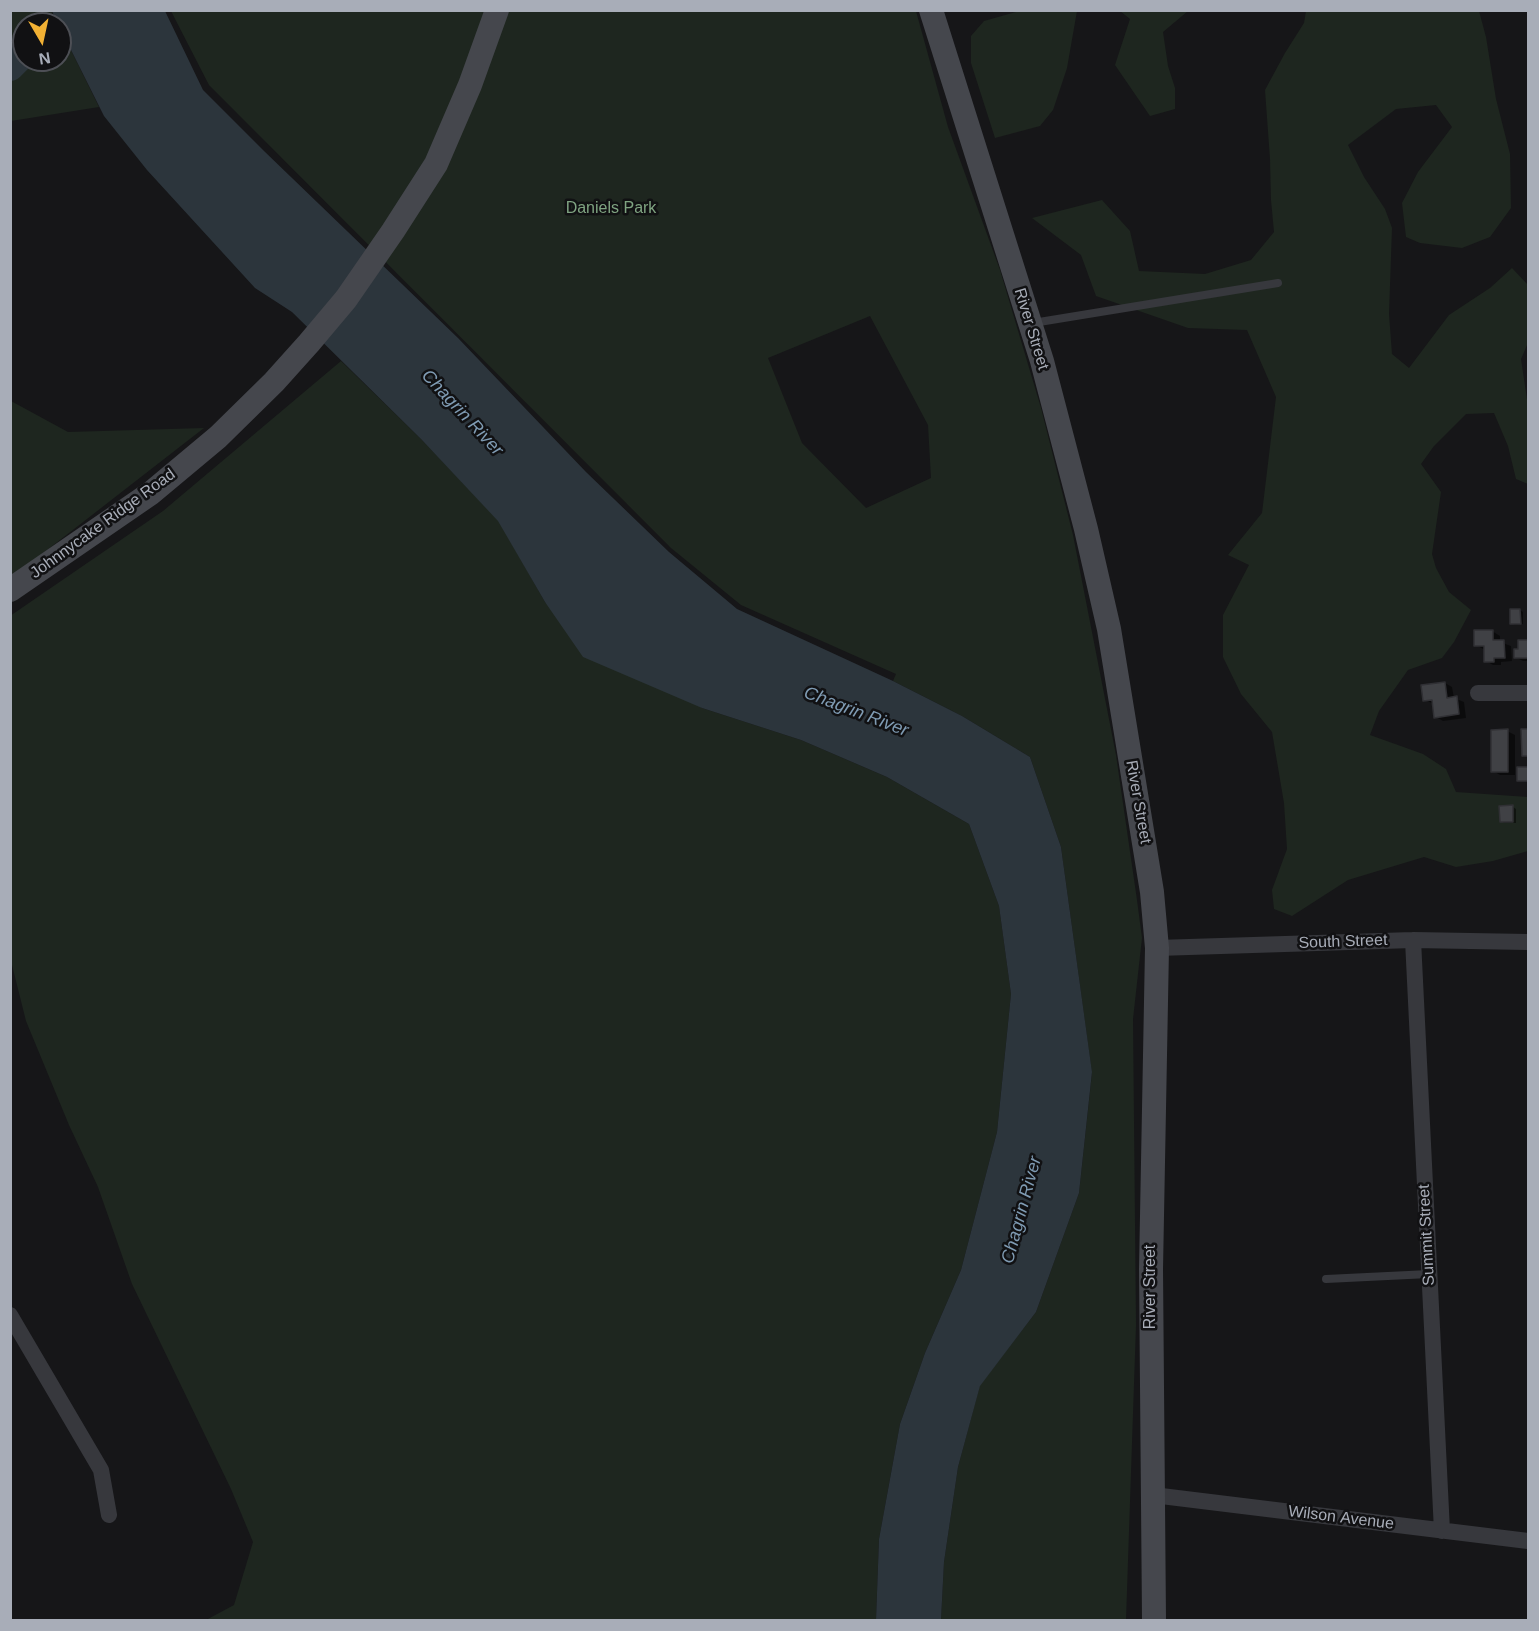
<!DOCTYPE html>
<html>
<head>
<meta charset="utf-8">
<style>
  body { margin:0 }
  #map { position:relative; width:1539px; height:1631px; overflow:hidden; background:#161618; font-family:Helvetica,sans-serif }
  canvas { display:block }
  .frame { position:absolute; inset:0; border:12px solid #a8adb8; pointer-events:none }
  .north { position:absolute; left:12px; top:12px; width:60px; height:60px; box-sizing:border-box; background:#111113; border:2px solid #4d4f55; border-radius:50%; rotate:171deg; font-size:16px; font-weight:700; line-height:24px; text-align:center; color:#a8adb8 }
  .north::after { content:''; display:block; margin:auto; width:21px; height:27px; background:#f2b134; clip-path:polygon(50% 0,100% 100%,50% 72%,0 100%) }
</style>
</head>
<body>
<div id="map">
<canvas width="1539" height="1631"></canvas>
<div class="frame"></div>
<div class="north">N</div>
</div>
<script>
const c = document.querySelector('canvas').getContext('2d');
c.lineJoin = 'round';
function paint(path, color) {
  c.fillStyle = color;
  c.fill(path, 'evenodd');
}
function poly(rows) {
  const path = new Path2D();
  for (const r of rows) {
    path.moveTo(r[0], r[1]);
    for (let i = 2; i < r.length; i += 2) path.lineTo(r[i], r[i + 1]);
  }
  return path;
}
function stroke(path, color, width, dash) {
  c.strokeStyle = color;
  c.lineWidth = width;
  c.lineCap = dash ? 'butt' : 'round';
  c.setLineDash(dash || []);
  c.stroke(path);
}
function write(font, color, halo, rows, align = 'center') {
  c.font = font + ' Helvetica,sans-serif';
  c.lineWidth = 5;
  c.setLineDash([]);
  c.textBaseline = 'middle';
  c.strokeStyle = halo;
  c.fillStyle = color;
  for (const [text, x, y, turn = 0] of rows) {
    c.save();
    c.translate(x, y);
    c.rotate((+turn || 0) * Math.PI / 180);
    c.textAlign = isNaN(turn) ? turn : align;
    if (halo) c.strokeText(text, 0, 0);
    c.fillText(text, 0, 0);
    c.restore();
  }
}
const green = poly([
  [1023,10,1077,11,1067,68,1053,110,1040,126,995,138,971,63,971,36,984,21],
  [10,11,51,11,58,24,24,24,24,60,60,60,60,28,99,107,11,121],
  [171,11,916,11,948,127,1000,270,1041,408,1073,535,1116,755,1137,900,1142,938,1133,1019,1136,1325,1126,1620,941,1620,944,1562,958,1467,980,1385,1036,1312,1079,1193,1092,1073,1061,847,1030,757,962,716,893,681,896,674,741,605,671,548,209,85],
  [870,316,928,425,931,478,866,508,802,443,768,358],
  [1120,11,1188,11,1163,32,1168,66,1175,88,1175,109,1150,116,1115,65,1130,19],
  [1306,11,1479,11,1486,37,1496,99,1510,154,1511,208,1490,237,1462,248,1420,243,1406,237,1402,203,1418,172,1452,127,1436,105,1396,109,1348,145,1364,177,1385,209,1392,228,1389,314,1392,354,1409,368,1449,315,1490,288,1512,268,1528,285,1528,343,1521,359,1528,406,1528,484,1516,479,1508,446,1494,413,1466,414,1434,446,1421,464,1441,492,1432,554,1436,568,1449,592,1471,610,1454,642,1442,658,1408,670,1379,711,1370,735,1423,754,1446,769,1456,792,1528,797,1528,851,1493,861,1456,867,1424,857,1348,880,1292,916,1274,909,1272,890,1287,849,1284,803,1272,732,1241,694,1223,657,1223,615,1249,565,1228,555,1262,513,1276,397,1247,330,1188,328,1096,296,1081,255,1032,218,1102,200,1130,231,1139,271,1205,274,1251,260,1274,232,1271,200,1270,159,1265,90,1285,53,1304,23],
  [341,361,421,439,499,521,545,602,702,708,801,740,887,777,969,824,999,906,1011,994,997,1132,961,1270,925,1353,900,1424,879,1539,876,1620,206,1620,234,1605,253,1542,231,1489,132,1284,98,1187,69,1125,26,1021,11,961,10,616,163,511],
  [11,401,68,432,204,428,11,578]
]);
const water = poly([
  [52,11,165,11,203,90,264,151,458,338,586,472,669,552,737,609,893,681,962,716,1030,757,1061,847,1092,1072,1079,1193,1036,1312,980,1386,958,1467,944,1562,941,1620,876,1620,879,1539,900,1424,925,1353,961,1270,997,1132,1011,994,999,906,969,824,887,777,801,740,702,708,583,657,545,602,498,521,421,439,292,312,255,288,147,170,104,116,60,28,60,24,58,24]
]);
const shadow = poly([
  [1520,610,1523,612,1523,624,1515,625,1512,623],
  [1492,631,1500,636,1500,642,1511,646,1512,661,1501,662,1501,665,1493,665,1486,661,1485,650,1476,645],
  [1519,642,1528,642,1528,661,1523,661,1515,657,1519,650],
  [1445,683,1452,687,1454,698,1464,702,1466,718,1443,721,1436,717,1434,704,1425,700],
  [1507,731,1515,735,1515,775,1500,775,1493,771],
  [1513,807,1516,809,1516,823,1504,823,1501,821]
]);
const river = poly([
  [10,67,24,53]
]);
const building = poly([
  [1510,609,1520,609,1521,624,1510,624,1510,609],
  [1474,630,1493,630,1493,640,1504,640,1505,658,1494,658,1494,662,1484,662,1484,646,1474,646,1474,630],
  [1518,640,1528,640,1528,658,1514,658,1514,649,1518,649,1518,640],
  [1445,682,1447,698,1457,696,1459,714,1434,718,1432,700,1423,701,1421,685,1445,682],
  [1508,729,1508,772,1491,772,1491,730,1508,729],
  [1521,729,1528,729,1528,756,1522,756,1521,729],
  [1517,767,1528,767,1528,781,1517,781,1517,767],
  [1513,805,1513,822,1500,822,1499,806,1513,805]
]);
const service = poly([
  [1033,323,1278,283],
  [1326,1279,1429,1274]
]);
const minor = poly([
  [1478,693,1528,693],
  [1413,940,1442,1531],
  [1157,948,1413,940,1528,942],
  [10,1315,101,1470,109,1515],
  [1153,1495,1528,1541]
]);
const secondary = poly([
  [931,10,1042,361,1086,529,1109,629,1152,892,1157,948,1151,1269,1154,1620],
  [10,590,151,493,218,437,274,382,309,343,346,299,393,231,436,164,470,85,497,10]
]);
const parkNames = [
  ["Daniels Park",611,209]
];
const streetNames = [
  ["River Street",1031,329,73],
  ["Johnnycake Ridge Road",103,524,-36],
  ["River Street",1138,802,80],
  ["South Street",1343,942,-2],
  ["Summit Street",1427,1235,-93],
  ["River Street",1151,1287,-90],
  ["Wilson Avenue",1341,1518,7]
];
const waterNames = [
  ["Chagrin River",462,413,47],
  ["Chagrin River",856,712,21],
  ["Chagrin River",1022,1210,-75]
];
paint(green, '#1e261f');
paint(water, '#2c353c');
paint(shadow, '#0007');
stroke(river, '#2c353c', 28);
paint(building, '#404145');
stroke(building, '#303034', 1.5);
stroke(service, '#37383d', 8);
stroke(minor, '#37383d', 16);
stroke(secondary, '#45474d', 24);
write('16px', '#7fa381', '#111113', parkNames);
write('16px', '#a8adb8', '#111113', streetNames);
write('italic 18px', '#7f9bb3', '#111113', waterNames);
</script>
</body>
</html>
